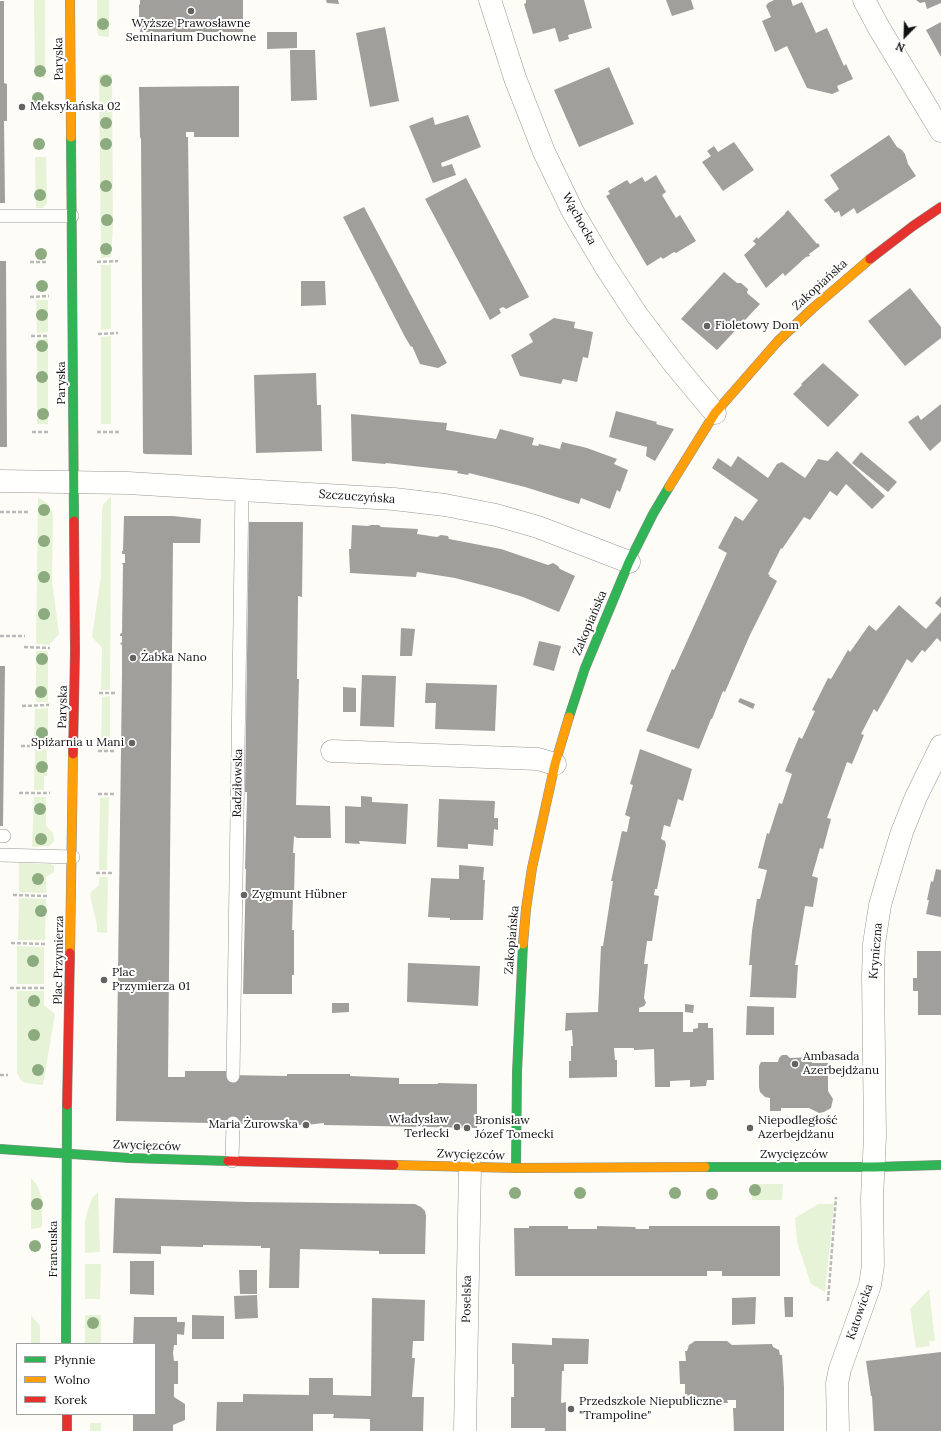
<!DOCTYPE html>
<html>
<head>
<meta charset="utf-8">
<style>
  body { margin:0 }
  #map { position:relative; width:941px; height:1431px; overflow:hidden; background:#fdfcf7; font-family:Lora,serif }
  canvas { display:block }
  .legend { position:absolute; left:16px; top:1343px; width:140px; height:72px; box-sizing:border-box; background:#fff; border:1px solid #a0a0a0; margin:0; padding:5px 7px; list-style:none; font-size:12px; color:#111 }
  .legend li { display:flex; align-items:center; gap:8px; height:20px }
  .legend b { width:20px; border:1px solid #a0a0a0 }
  .north { position:absolute; left:885px; top:16px; width:40px; height:40px; -webkit-text-stroke:3px #fff; paint-order:stroke; rotate:203deg; font-size:11px; font-weight:700; line-height:16px; text-align:center; color:#111 }
  .north::after { content:''; display:block; margin:auto; width:14px; height:18px; background:#111; clip-path:polygon(50% 0,100% 100%,50% 72%,0 100%) }
</style>
</head>
<body>
<div id="map">
<canvas width="941" height="1431"></canvas>
<ul class="legend">
<li><b style="height:5px;background:#30b455"></b>Płynnie</li>
<li><b style="height:5px;background:#ff9f0a"></b>Wolno</li>
<li><b style="height:5px;background:#e5322d"></b>Korek</li>
</ul>
<div class="north">N</div>
</div>
<script>
const c = document.querySelector('canvas').getContext('2d');
c.lineJoin = 'round';
function paint(path, color) {
  c.fillStyle = color;
  c.fill(path, 'evenodd');
}
function poly(rows) {
  const path = new Path2D();
  for (const r of rows) {
    path.moveTo(r[0], r[1]);
    for (let i = 2; i < r.length; i += 2) path.lineTo(r[i], r[i + 1]);
  }
  return path;
}
function stroke(path, color, width, dash) {
  c.strokeStyle = color;
  c.lineWidth = width;
  c.lineCap = dash ? 'butt' : 'round';
  c.setLineDash(dash || []);
  c.stroke(path);
}
function write(font, color, halo, rows, align = 'center') {
  c.font = font + ' Lora,serif';
  c.lineWidth = 4;
  c.setLineDash([]);
  c.textBaseline = 'middle';
  c.strokeStyle = halo;
  c.fillStyle = color;
  for (const [text, x, y, turn = 0] of rows) {
    c.save();
    c.translate(x, y);
    c.rotate((+turn || 0) * Math.PI / 180);
    c.textAlign = isNaN(turn) ? turn : align;
    if (halo) c.strokeText(text, 0, 0);
    c.fillText(text, 0, 0);
    c.restore();
  }
}
const green = poly([
  [34,0,45,0,45,78,35,77],
  [97,0,109,0,109,37,99,36,97,31],
  [102,74,112,74,113,226,111,257,101,258,99,76],
  [35,157,46,157,47,203,43,208,36,208],
  [101,265,111,265,111,329,101,330],
  [36,300,48,300,48,332,37,333],
  [111,336,111,424,101,424,101,337],
  [37,339,48,339,48,424,37,424],
  [111,496,110,690,101,690,102,648,92,637,101,576,102,510,103,505],
  [38,497,48,504,53,514,52,581,59,634,49,645,36,644],
  [36,651,48,651,48,702,36,702],
  [110,696,110,748,101,749,102,697],
  [48,708,48,743,34,743,35,709],
  [35,749,47,749,47,776,44,776,44,790,34,790],
  [34,797,46,797,46,826,53,833,54,838,54,841,49,846,32,847],
  [109,797,107,870,99,870,100,798],
  [19,863,51,864,54,866,54,872,46,877,46,893,19,892],
  [99,877,108,877,107,933,97,932,97,925,90,895,91,892,99,885],
  [19,898,46,899,45,940,18,940],
  [17,946,44,947,44,984,17,984],
  [17,991,44,991,44,1005,55,1014,43,1085,25,1083,20,1079,17,1073],
  [31,1178,37,1185,42,1199,42,1226,40,1228,31,1229],
  [752,1184,783,1184,782,1200,752,1200],
  [98,1192,100,1252,85,1253,85,1222,87,1213,92,1198],
  [818,1204,834,1204,825,1292,811,1284,797,1242,795,1218],
  [85,1264,101,1264,100,1299,85,1299],
  [929,1289,935,1341,929,1341,930,1346,916,1348,910,1309],
  [31,1315,40,1326,40,1344,31,1344],
  [85,1315,101,1315,101,1344,85,1344],
  [90,1423,101,1423,101,1431,90,1431]
]);
const building = poly([
  [140,0,243,0,243,32,140,32,141,17,139,17,139,5,140,4],
  [326,0,338,0,339,4,327,3],
  [526,0,584,0,592,28,568,35,569,39,559,42,555,28,533,34,524,4,526,3],
  [666,0,691,0,694,9,672,16],
  [774,0,791,0,793,6,802,2,816,33,827,28,844,66,846,64,853,79,837,86,839,91,832,94,807,88,787,46,775,52,762,21,771,17,766,6,768,3],
  [916,0,941,0,941,3,927,9,925,2,920,3],
  [0,1,4,1,4,83,7,84,7,121,4,121,5,203,0,203],
  [941,22,941,57,926,30],
  [385,27,399,101,370,107,356,33],
  [267,32,297,32,297,48,267,49],
  [290,50,315,50,317,100,291,101],
  [609,67,634,124,579,147,554,90],
  [239,86,239,137,194,137,194,132,186,132,186,137,188,137,192,455,145,454,143,453,141,138,140,138,139,87],
  [468,115,481,147,441,163,442,167,452,164,456,175,433,183,409,126,433,117,435,125],
  [889,135,897,147,902,150,905,154,908,164,916,176,857,214,854,208,841,217,839,211,835,213,824,200,839,189,830,175],
  [734,142,754,170,723,191,702,162,711,156,707,151,714,146,718,152],
  [656,175,666,192,662,195,676,218,680,215,696,241,676,253,674,252,663,259,661,257,647,266,606,196,610,194,608,191,627,180,630,184,642,177,645,182],
  [466,178,529,297,506,309,503,307,499,309,501,313,490,320,425,199],
  [364,207,432,335,447,363,438,368,420,364,412,346,411,347,405,337,343,217],
  [788,210,817,244,818,243,820,246,809,254,810,256,806,257,785,276,783,273,766,288,744,255,756,244,753,241,757,237,758,239,785,214,785,213],
  [0,261,6,261,7,447,0,447],
  [724,272,737,283,741,283,748,289,747,293,760,304,717,350,681,319],
  [301,281,325,281,326,305,301,306],
  [910,288,941,327,941,338,905,366,868,321],
  [554,318,575,322,574,328,593,332,588,358,583,357,577,382,563,379,561,384,520,376,511,355,533,342,529,334],
  [823,363,859,395,828,427,793,394,802,385,801,384],
  [316,373,317,405,321,405,322,451,256,453,254,375],
  [941,404,941,441,930,451,908,422,918,415,921,420],
  [616,411,657,422,656,424,674,429,655,461,646,456,647,447,609,437],
  [351,414,447,423,446,430,496,439,500,429,534,438,532,445,538,446,539,444,560,449,562,442,587,448,617,459,614,464,628,470,620,492,617,490,610,509,581,498,579,504,525,487,469,473,468,475,457,473,458,471,386,463,385,464,352,461],
  [837,451,885,496,872,509,846,484,837,496,830,491,810,520,804,517,782,549,781,548,768,574,770,575,769,576,777,581,750,635,725,692,723,691,712,719,711,719,699,749,646,731,672,669,674,670,727,553,718,548,735,516,743,521,758,500,712,468,718,458,731,467,738,456,768,478,777,464,782,462,805,478,818,459,828,461],
  [861,452,897,482,888,492,852,463],
  [124,516,173,516,201,519,200,543,173,543,168,1077,185,1077,185,1071,226,1071,226,1075,287,1076,287,1074,350,1074,350,1076,399,1078,399,1084,438,1084,438,1083,477,1084,477,1128,324,1125,324,1123,306,1125,116,1121,122,675,122,645,120,644,122,642,122,636,120,636,120,634,122,633,123,565,122,563,125,563,125,554,122,554,122,551,123,551],
  [249,522,303,522,302,597,298,596,298,600,297,679,299,679,296,805,330,806,331,838,297,838,294,836,293,853,295,853,294,897,293,897,292,930,294,930,294,975,292,975,292,994,243,994,246,869,245,869,247,798,247,792,245,792],
  [352,525,368,526,371,525,379,525,381,527,418,529,417,534,437,537,441,535,448,536,449,539,501,549,548,565,553,563,558,566,560,569,575,576,559,612,523,597,490,587,455,578,417,572,416,577,350,573,349,549,351,549],
  [941,596,941,608,935,603],
  [899,605,926,629,941,612,941,642,937,638,925,652,922,650,912,663,907,659,877,712,874,709,861,734,864,735,852,764,847,762,827,818,831,819,823,849,820,848,812,876,818,878,813,907,805,906,795,965,798,965,796,998,750,997,752,965,749,965,752,931,757,899,760,899,767,870,758,868,767,833,769,834,779,803,782,804,792,774,785,771,799,737,802,739,815,711,812,710,828,678,831,679,848,650,850,652,869,625,876,631],
  [401,628,415,629,412,656,400,656],
  [539,641,561,646,554,671,533,665],
  [0,666,5,666,3,826,0,826],
  [362,675,396,676,394,727,360,726],
  [426,683,497,685,495,731,435,729,436,703,425,703],
  [343,687,356,688,356,712,343,712],
  [740,698,755,704,753,709,738,702],
  [640,749,692,769,683,801,678,799,670,827,664,825,661,839,665,841,666,845,657,889,655,889,654,895,659,896,652,941,647,941,644,964,648,964,644,998,646,1003,644,1006,639,1008,639,1012,683,1012,683,1032,693,1032,693,1029,698,1028,698,1023,708,1023,708,1028,713,1028,714,1080,707,1080,706,1086,690,1087,690,1080,670,1081,670,1087,655,1087,654,1049,635,1050,634,1050,634,1048,614,1048,615,1060,617,1060,617,1077,569,1078,569,1061,571,1061,571,1046,573,1046,572,1030,565,1031,566,1013,598,1012,601,946,603,946,613,881,611,881,622,831,627,832,630,817,625,815,633,785,630,784],
  [361,796,372,797,372,802,408,804,406,844,359,841,360,844,345,843,345,806,361,807],
  [439,799,495,801,494,818,498,818,498,830,494,829,493,846,468,844,468,849,437,847],
  [459,865,484,867,483,880,485,880,483,920,450,920,450,918,428,917,431,878,459,879],
  [936,869,941,870,941,917,926,914,929,900,927,900,931,881,933,882],
  [917,951,941,951,941,1015,918,1015,918,991,913,991,913,978,917,978],
  [408,963,480,966,478,1006,407,1002],
  [332,1003,349,1003,349,1012,332,1013],
  [685,1004,694,1005,693,1013,685,1012],
  [747,1006,774,1007,774,1035,746,1035],
  [782,1055,787,1055,790,1058,812,1057,812,1063,828,1063,828,1091,833,1099,831,1108,824,1112,819,1113,809,1108,781,1108,781,1111,770,1111,770,1098,765,1097,760,1092,759,1087,759,1066,761,1062,778,1062,779,1058],
  [115,1198,247,1202,415,1204,421,1207,425,1211,426,1216,425,1254,379,1254,379,1251,300,1249,299,1288,269,1288,270,1248,261,1248,261,1246,203,1245,203,1247,161,1246,161,1254,113,1253],
  [529,1226,568,1226,568,1229,597,1229,597,1226,635,1227,636,1229,649,1229,649,1226,780,1226,780,1276,722,1276,722,1271,707,1271,707,1276,515,1276,514,1228,529,1228],
  [130,1261,154,1261,154,1295,130,1294],
  [239,1270,257,1270,257,1294,240,1294],
  [257,1295,258,1318,235,1319,234,1296],
  [756,1297,755,1324,732,1325,732,1298],
  [784,1297,793,1297,793,1317,785,1317],
  [372,1298,425,1300,424,1341,413,1341,412,1358,415,1358,412,1397,424,1397,423,1431,370,1431,370,1419,333,1418,334,1414,313,1414,313,1431,216,1431,217,1402,243,1402,243,1394,309,1395,309,1378,333,1378,333,1395,371,1396],
  [192,1315,224,1316,224,1339,192,1339],
  [134,1317,177,1317,177,1322,185,1322,184,1335,177,1334,177,1345,174,1345,173,1353,174,1361,178,1361,178,1384,174,1384,174,1397,185,1404,185,1420,173,1425,173,1431,133,1431,133,1414,155,1414,155,1344,133,1344],
  [552,1338,589,1339,588,1364,564,1364,564,1371,562,1371,561,1403,566,1402,566,1431,545,1431,545,1428,511,1428,511,1397,514,1397,514,1364,512,1364,512,1343,552,1345],
  [695,1341,727,1341,732,1345,772,1344,773,1347,779,1350,780,1355,782,1355,784,1387,784,1431,734,1431,733,1408,736,1408,736,1400,727,1400,728,1403,697,1403,696,1402,689,1400,687,1394,685,1394,685,1384,680,1384,679,1361,686,1361,685,1351,687,1351,689,1345],
  [941,1352,941,1431,874,1431,872,1396,871,1396,866,1361]
]);
const path = poly([
  [30,262,48,262],
  [97,262,118,261],
  [30,297,49,296],
  [98,334,118,333],
  [31,336,48,336],
  [32,432,48,432],
  [97,432,119,432],
  [0,512,30,512],
  [0,636,25,636],
  [24,647,50,648],
  [99,693,116,693],
  [22,706,49,705],
  [21,746,48,746],
  [98,751,115,751],
  [19,793,50,793],
  [98,794,115,794],
  [96,873,113,873],
  [13,895,47,896],
  [11,943,45,944],
  [10,988,46,988],
  [0,1075,8,1075],
  [828,1301,836,1197]
]);
const lane = poly([
  [0,216,72,216],
  [0,836,4,836],
  [0,855,73,857],
  [233,1076,242,490],
  [232,1161,233,1123]
]);
const street = poly([
  [490,0,515,78,544,152,573,212,605,266,637,315,675,365,715,413],
  [864,0,879,28,941,131],
  [0,481,128,483,242,490,394,499,445,505,496,515,538,527,629,562],
  [332,751,538,759,555,764],
  [465,1431,470,1166],
  [838,1431,837,1383,840,1369,870,1285,873,1265,872,1198,875,1136,873,976,874,944,880,905,890,871,902,832,916,797,941,746]
]);
const fast = poly([
  [71,137,74,521],
  [569,717,585,668,629,562,653,514,669,487],
  [0,1149,129,1158,228,1161],
  [705,1167,874,1167,941,1165],
  [516,1168,517,1072,523,944],
  [66,1344,67,1105]
]);
const slow = poly([
  [70,0,71,137],
  [669,487,715,413,778,341,813,308,870,259],
  [523,944,526,909,532,868,555,764,569,717],
  [70,953,73,754],
  [394,1165,516,1168,705,1167]
]);
const jam = poly([
  [870,259,913,226,941,207],
  [73,754,75,652,74,521],
  [67,1105,70,953],
  [228,1161,394,1165],
  [67,1414,67,1431]
]);
const trees = [
  [103,24],
  [40,71],
  [106,81],
  [38,98],
  [106,123],
  [39,144],
  [106,144],
  [106,186],
  [40,195],
  [107,220],
  [106,249],
  [41,254],
  [42,286],
  [42,315],
  [42,346],
  [42,377],
  [43,414],
  [44,510],
  [44,541],
  [44,577],
  [44,614],
  [42,659],
  [41,692],
  [42,733],
  [42,767],
  [40,809],
  [41,839],
  [38,879],
  [41,911],
  [33,961],
  [34,1001],
  [34,1035],
  [38,1070],
  [755,1190],
  [515,1193],
  [580,1193],
  [675,1193],
  [712,1194],
  [37,1204],
  [35,1246],
  [93,1323]
];
const markers = [
  [191,11,4,"#646362"],
  [22,107,4,"#646362"],
  [707,326,4,"#646362"],
  [133,658,4,"#646362"],
  [132,743,4,"#646362"],
  [244,895,4,"#646362"],
  [104,980,4,"#646362"],
  [795,1064,4,"#646362"],
  [306,1125,4,"#646362"],
  [457,1127,4,"#646362"],
  [467,1128,4,"#646362"],
  [750,1128,4,"#646362"],
  [571,1409,4,"#646362"]
];
const poiNames = [
  ["Wyższe Prawosławne",191,24,"center"],
  ["Seminarium Duchowne",191,38,"center"],
  ["Meksykańska 02",30,107],
  ["Fioletowy Dom",715,326],
  ["Żabka Nano",141,658],
  ["Spiżarnia u Mani",124,743,"right"],
  ["Zygmunt Hübner",252,895],
  ["Plac",112,973],
  ["Przymierza 01",112,987],
  ["Ambasada",803,1057],
  ["Azerbejdżanu",803,1071],
  ["Władysław",449,1120,"right"],
  ["Terlecki",449,1134,"right"],
  ["Bronisław",475,1121],
  ["Józef Tomecki",475,1135],
  ["Niepodległość",758,1121],
  ["Azerbejdżanu",758,1135],
  ["Maria Żurowska",298,1125,"right"],
  ["Przedszkole Niepubliczne",579,1402],
  ["\"Trampoline\"",579,1416]
];
const streetNames = [
  ["Paryska",59,59,-91],
  ["Wąchocka",579,219,61],
  ["Zakopiańska",820,285,-42],
  ["Paryska",62,383,-90],
  ["Szczuczyńska",357,497,4],
  ["Zakopiańska",590,623,-67],
  ["Paryska",63,707,-89],
  ["Radziłowska",238,783,-89],
  ["Zakopiańska",512,940,-85],
  ["Kryniczna",876,951,-85],
  ["Plac Przymierza",59,960,-89],
  ["Zwycięzców",147,1146,2],
  ["Zwycięzców",471,1155,2],
  ["Zwycięzców",794,1155],
  ["Francuska",54,1249,-90],
  ["Poselska",467,1299,-89],
  ["Katowicka",860,1312,-71]
];
paint(green, '#e7f3d7');
paint(building, '#a19f9c');
stroke(lane, '#979795', 14);
stroke(street, '#979795', 23);
stroke(fast, '#8e8d8b', 10);
stroke(slow, '#8e8d8b', 10);
stroke(jam, '#8e8d8b', 10);
stroke(path, '#b9b9b8', 2.5, [4, 2]);
stroke(lane, '#fffffe', 13);
stroke(street, '#fffffe', 22);
stroke(fast, '#30b455', 9);
stroke(slow, '#ff9f0a', 9);
stroke(jam, '#e5322d', 9);
c.fillStyle = '#8cac80';
for (const [x, y] of trees) {
  c.beginPath();
  c.arc(x, y, 6, 0, 2 * Math.PI);
  c.fill();
}
for (const [x, y, r, color] of markers) {
  const dot = new Path2D();
  dot.arc(x, y, r, 0, 2 * Math.PI);
  c.fillStyle = color;
  c.fill(dot);
  stroke(dot, '#fff', 1.5);
}
write('12px', '#111', '#fff', poiNames, 'left');
write('12px', '#111', '#fff', streetNames);
</script>
</body>
</html>
